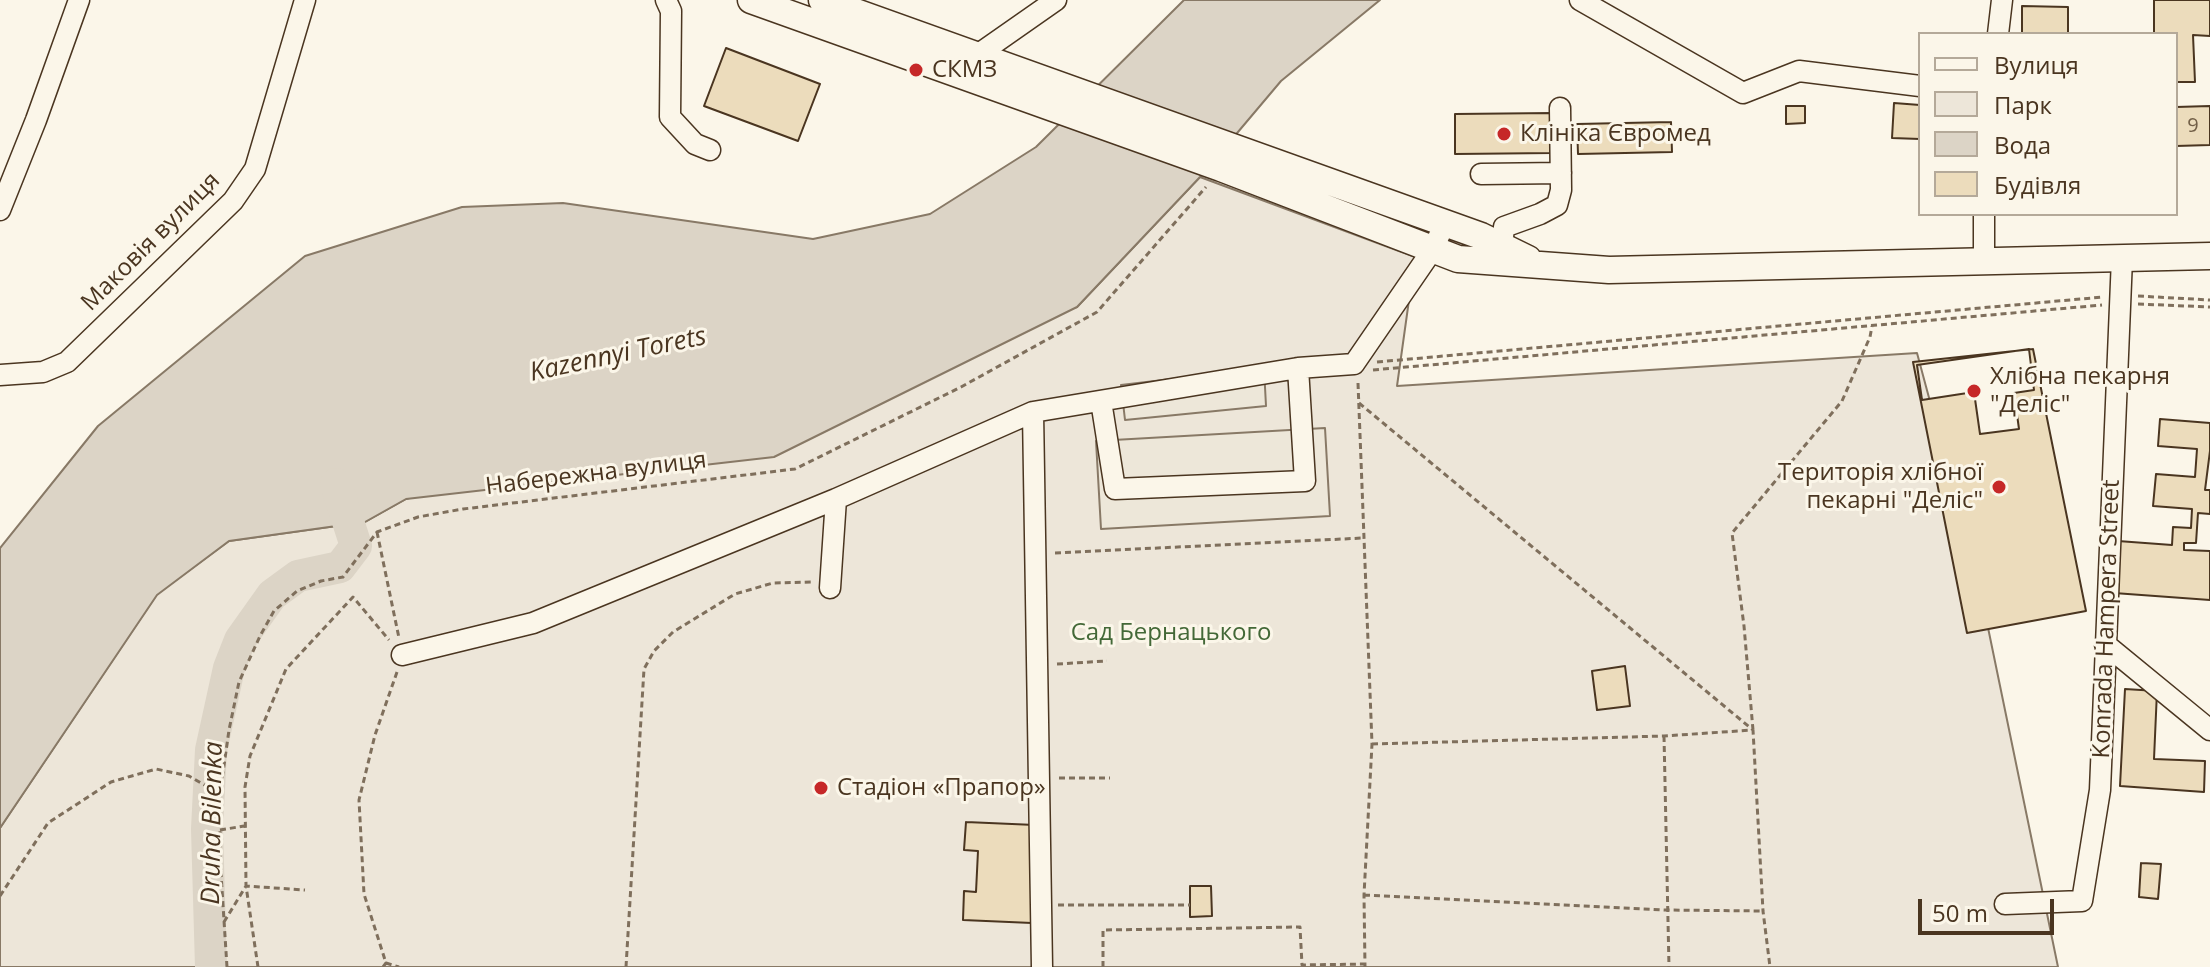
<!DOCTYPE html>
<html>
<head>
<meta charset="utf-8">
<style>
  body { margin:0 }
  #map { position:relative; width:2210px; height:967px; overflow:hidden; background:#fbf6e9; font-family:"Open Sans",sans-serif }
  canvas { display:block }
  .legend { position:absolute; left:1918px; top:32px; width:260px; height:184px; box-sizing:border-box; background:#fbf6e9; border:2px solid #b4a999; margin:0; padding:10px 14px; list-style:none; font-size:24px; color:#4a3520 }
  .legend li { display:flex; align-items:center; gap:16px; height:40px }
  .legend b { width:40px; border:2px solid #b4a999 }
  .scale { position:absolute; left:1918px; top:899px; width:136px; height:36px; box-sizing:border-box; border:4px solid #4a3520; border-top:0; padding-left:10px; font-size:24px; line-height:28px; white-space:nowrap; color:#4a3520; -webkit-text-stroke:6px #fbf6e9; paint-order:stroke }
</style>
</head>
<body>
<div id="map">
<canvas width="2210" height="967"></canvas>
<ul class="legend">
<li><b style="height:10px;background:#fbf6e9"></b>Вулиця</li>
<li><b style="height:22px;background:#ede6d9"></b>Парк</li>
<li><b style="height:22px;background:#dcd4c6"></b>Вода</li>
<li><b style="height:22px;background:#ecdcbc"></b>Будівля</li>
</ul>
<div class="scale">50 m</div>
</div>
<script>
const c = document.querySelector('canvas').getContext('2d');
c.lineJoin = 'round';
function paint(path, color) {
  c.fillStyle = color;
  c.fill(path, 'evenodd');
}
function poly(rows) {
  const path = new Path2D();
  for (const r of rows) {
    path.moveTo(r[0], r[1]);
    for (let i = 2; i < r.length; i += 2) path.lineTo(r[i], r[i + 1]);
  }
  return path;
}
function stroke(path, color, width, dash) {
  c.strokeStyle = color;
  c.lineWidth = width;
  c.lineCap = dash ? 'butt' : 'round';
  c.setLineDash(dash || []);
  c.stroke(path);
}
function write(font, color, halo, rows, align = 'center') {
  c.font = font + ' "Open Sans",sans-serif';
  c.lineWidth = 6;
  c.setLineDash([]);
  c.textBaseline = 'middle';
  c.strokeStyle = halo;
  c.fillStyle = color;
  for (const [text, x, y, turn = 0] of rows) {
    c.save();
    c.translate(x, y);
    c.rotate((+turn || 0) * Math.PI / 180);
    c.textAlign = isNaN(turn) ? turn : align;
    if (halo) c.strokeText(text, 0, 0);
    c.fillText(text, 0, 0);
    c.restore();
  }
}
const green = poly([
  [1200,177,1415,257,1397,386,1917,353,1979,584,2058,967,0,967,0,828,157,594,229,541,365,522,406,499,1077,307,1200,177]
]);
const parking = poly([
  [1264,368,1266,406,1125,420,1121,385,1264,368],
  [1325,428,1330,516,1101,529,1096,441,1325,428]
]);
const water = poly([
  [1184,0,1380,0,1281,81,1200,177,1077,307,774,457,406,499,365,522,229,541,157,595,0,828,0,548,98,426,305,256,462,207,563,203,813,239,930,214,1036,147,1184,0]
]);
const river = poly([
  [211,967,207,829,211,750,229,668,240,640,272,595,298,576,340,567,356,546,336,484]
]);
const building = poly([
  [2154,0,2210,0,2210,36,2193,35,2195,82,2176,82,2176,34,2154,34,2154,0],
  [2022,6,2068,7,2068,34,2022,34,2022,6],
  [726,48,820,84,798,141,704,106,726,48],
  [1894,103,1920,105,1920,139,1892,138,1894,103],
  [1786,106,1805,106,1805,123,1786,124,1786,106],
  [2210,106,2210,145,2176,146,2176,107,2210,106],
  [1553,113,1553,153,1455,154,1455,114,1553,113],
  [1671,122,1672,152,1578,154,1577,124,1671,122],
  [2029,349,2034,390,2014,393,2019,429,1980,434,1974,392,1922,400,1917,365,2029,349],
  [2033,349,2086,611,1967,633,1913,362,2033,349],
  [2160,419,2210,423,2210,451,2205,490,2210,490,2210,514,2198,513,2196,543,2184,543,2184,550,2210,551,2210,600,2114,593,2118,541,2172,545,2173,527,2191,528,2192,509,2153,506,2156,474,2195,477,2197,449,2158,446,2160,419],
  [1625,666,1630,706,1597,710,1592,671,1625,666],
  [2125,689,2157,691,2154,759,2205,761,2204,792,2120,786,2125,689],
  [966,822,1035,825,1032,923,963,920,964,891,976,892,978,851,964,850,966,822],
  [2141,863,2161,864,2158,899,2139,897,2141,863],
  [1190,886,1211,886,1212,916,1190,917,1190,886]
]);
const path = poly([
  [2138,296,2210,300],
  [2138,304,2210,307],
  [1377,362,2103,297],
  [1373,370,2102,305],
  [1358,383,1372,744,1364,895,1365,967],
  [1359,403,1753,730],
  [377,532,399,638],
  [1055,553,1363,538],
  [1057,664,1107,661],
  [397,672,375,735,359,800,364,894,386,963,399,967],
  [1753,730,1744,626,1732,533,1842,401,1870,337,1872,326],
  [1664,736,1669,967],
  [1372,744,1664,736,1753,730,1763,911,1770,967],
  [1059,778,1110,778],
  [220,830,244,826],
  [1364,895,1666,910,1763,911],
  [0,896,48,823,111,782,156,769,189,776,220,794],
  [1058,905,1190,905],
  [224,922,246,886,305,890],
  [227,967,220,858,220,794,229,730,239,682,260,636,274,611,297,591,321,581,343,577,377,532,418,517,463,509,795,469,961,387,1097,312,1206,187],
  [258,967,246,886,245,787,250,756,286,669,353,597,389,640],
  [383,967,386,963,388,967],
  [626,967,644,669,654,651,673,632,735,594,773,583,811,582],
  [1103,967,1103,930,1300,927,1302,965,1365,964]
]);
const minor = poly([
  [666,0,671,11,670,117,695,144,710,150],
  [1580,0,1743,93,1799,71,1920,86],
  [1998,34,2002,0],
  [972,66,976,56,1056,0],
  [1481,174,1561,173],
  [0,210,36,120,79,0],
  [1984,214,1984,261],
  [1502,247,1504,227,1540,214,1557,205,1561,190,1560,108],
  [0,375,43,372,67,362,233,201,255,169,305,0],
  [1101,401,1115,489,1305,481,1298,368],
  [1033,412,1042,967],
  [830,588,836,499,1033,412,1298,368,1354,364,1433,249,1445,223],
  [2105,644,2210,730],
  [402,655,533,623,836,499],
  [2005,904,2082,901,2100,790,2122,258]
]);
const major = poly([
  [751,0,1221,168,1458,259,1609,270,2210,256],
  [822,0,1481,236,1528,259]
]);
const markers = [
  [916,70,8,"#c62828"],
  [1504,134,8,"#c62828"],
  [1974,391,8,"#c62828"],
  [1999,487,8,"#c62828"],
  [821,788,8,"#c62828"]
];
const numberNames = [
  ["9",2193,126]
];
const poiNames = [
  ["СКМЗ",932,70],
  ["Клініка Євромед",1520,134],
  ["Хлібна пекарня",1990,377],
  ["\"Деліс\"",1990,405],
  ["Територія хлібної",1983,473,"right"],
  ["пекарні \"Деліс\"",1983,501,"right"],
  ["Стадіон «Прапор»",837,788]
];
const streetNames = [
  ["Маковія вулиця",151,242,-45],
  ["Набережна вулиця",596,474,-7],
  ["Konrada Hampera Street",2107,619,-88]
];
const parkNames = [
  ["Сад Бернацького",1171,633]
];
const waterNames = [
  ["Kazennyi Torets",618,355,-12],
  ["Druha Bilenka",213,823,-89]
];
paint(green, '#ede6d9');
stroke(green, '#887966', 2);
paint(parking, '#ede7d9');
stroke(parking, '#887966', 2);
paint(water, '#dcd4c6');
stroke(water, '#887966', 2);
stroke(river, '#dcd4c6', 32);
paint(building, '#ecdcbc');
stroke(building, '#4a3520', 2);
stroke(minor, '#4a3520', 23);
stroke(major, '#4a3520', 29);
stroke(path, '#7f6f5c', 3, [6, 4]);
stroke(minor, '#fbf6e9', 20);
stroke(major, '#fbf6e9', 26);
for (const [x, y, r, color] of markers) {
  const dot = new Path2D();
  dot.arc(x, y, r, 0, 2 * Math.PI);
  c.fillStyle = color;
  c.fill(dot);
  stroke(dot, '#fbf6e9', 3);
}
write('20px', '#725f47', null, numberNames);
write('24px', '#4a3520', '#fbf6e9', poiNames, 'left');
write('24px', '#4a3520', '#fbf6e9', streetNames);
write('24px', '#436837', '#fbf6e9', parkNames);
write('italic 26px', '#4a3520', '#fbf6e9', waterNames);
</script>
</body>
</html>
